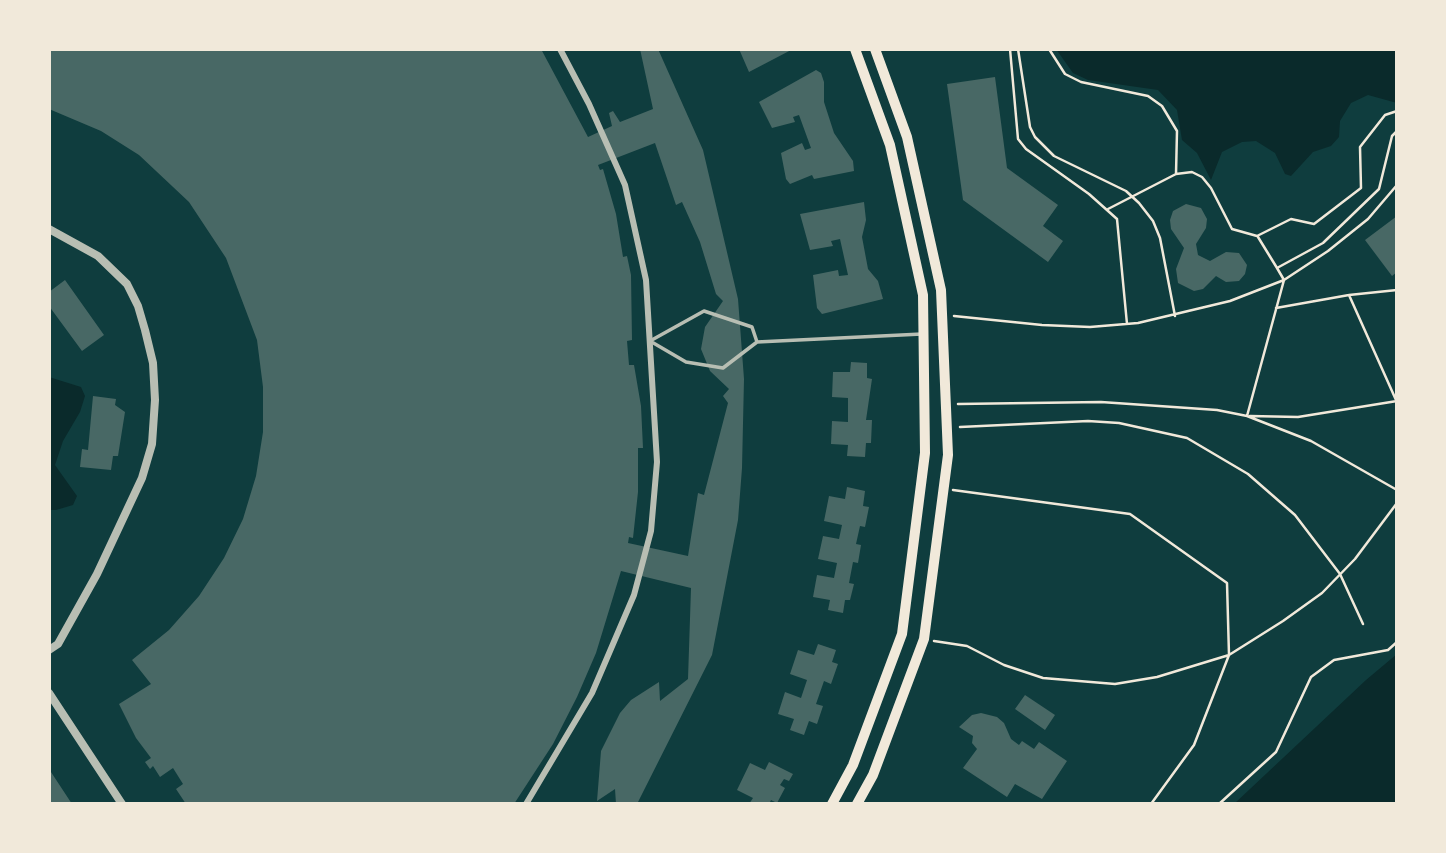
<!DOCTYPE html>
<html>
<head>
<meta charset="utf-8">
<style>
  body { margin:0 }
  #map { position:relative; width:1446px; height:853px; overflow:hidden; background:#0f3d3e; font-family:"Exo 2",sans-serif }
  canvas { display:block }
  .frame { position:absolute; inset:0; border:51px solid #f1e9da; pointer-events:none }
</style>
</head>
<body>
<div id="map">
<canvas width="1446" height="853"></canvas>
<div class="frame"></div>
</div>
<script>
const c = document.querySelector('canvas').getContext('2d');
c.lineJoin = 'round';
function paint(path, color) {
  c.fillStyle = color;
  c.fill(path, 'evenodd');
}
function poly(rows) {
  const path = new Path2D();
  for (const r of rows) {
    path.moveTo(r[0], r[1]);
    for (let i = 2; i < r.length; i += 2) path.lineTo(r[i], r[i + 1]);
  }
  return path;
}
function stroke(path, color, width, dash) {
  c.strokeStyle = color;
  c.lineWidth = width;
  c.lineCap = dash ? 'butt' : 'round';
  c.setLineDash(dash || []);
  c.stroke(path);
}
const water = poly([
  [1056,49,1397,49,1397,103,1368,95,1351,103,1340,121,1339,137,1331,146,1313,152,1291,176,1285,174,1275,153,1256,141,1242,142,1222,152,1211,180,1197,153,1182,140,1177,110,1158,90,1088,80,1073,73],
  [49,377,81,387,85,396,80,412,63,441,55,465,77,496,73,505,56,510,49,510],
  [1397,654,1397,804,1234,804,1366,680]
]);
const building = poly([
  [49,49,541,49,588,137,612,126,609,113,613,111,620,122,653,109,640,49,658,49,703,150,738,299,744,379,742,468,738,520,712,655,637,804,616,804,615,789,597,801,601,751,620,713,631,700,659,682,660,701,688,679,691,588,621,571,596,653,577,697,553,744,514,804,186,804,176,789,183,784,173,768,160,777,153,766,150,769,145,762,151,758,136,738,119,704,151,684,132,660,169,630,199,596,224,558,243,519,256,476,263,432,263,387,257,340,226,258,189,202,139,155,101,131,49,109],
  [655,143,676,205,682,202,700,242,716,294,723,301,705,327,701,349,710,371,729,389,723,396,728,403,704,495,698,493,688,556,628,543,629,537,633,538,638,492,638,448,643,448,641,406,634,365,629,365,627,341,632,340,631,275,627,256,623,257,616,214,603,169,600,170,598,165],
  [739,49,793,49,749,72],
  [816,70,821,73,824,82,824,102,834,133,853,161,854,171,814,179,812,175,790,184,786,179,781,153,802,143,805,150,811,148,799,115,793,117,795,122,772,128,759,102],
  [995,77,1007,168,1058,205,1043,226,1063,241,1048,262,963,200,947,84],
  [864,202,866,220,862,237,868,269,878,281,883,299,822,314,817,308,813,275,838,270,839,276,848,275,840,239,831,241,833,246,810,250,800,214],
  [1186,204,1201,208,1207,219,1206,228,1196,244,1198,255,1210,261,1226,252,1239,253,1247,265,1245,274,1239,281,1226,282,1216,276,1203,289,1194,291,1178,283,1176,269,1184,248,1171,229,1170,220,1173,211],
  [1397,216,1397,272,1392,276,1365,240],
  [65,280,104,335,82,351,49,306,49,292],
  [851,362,867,363,867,378,872,379,866,420,872,420,871,443,866,443,865,457,847,456,848,445,831,444,832,421,848,422,848,398,832,397,833,372,850,372],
  [93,396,116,399,115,405,125,412,118,456,113,456,111,470,80,467,82,449,88,450],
  [847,487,865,491,863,506,869,507,865,527,860,526,856,544,861,545,858,563,853,562,849,583,854,584,850,600,845,600,843,613,828,610,830,600,813,597,817,575,834,578,837,563,818,559,823,536,839,539,842,525,824,521,829,496,845,499],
  [818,644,836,650,832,662,838,664,831,684,824,681,816,704,823,706,817,724,809,721,804,735,790,730,794,719,778,714,785,692,801,698,807,680,790,674,798,650,814,655],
  [1025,695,1055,715,1045,730,1015,709],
  [981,713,997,717,1004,723,1011,739,1019,745,1022,741,1034,749,1039,742,1067,761,1042,799,1015,784,1007,797,963,768,977,749,972,743,973,736,959,727,972,715],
  [769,762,793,774,789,781,784,779,780,785,785,788,777,803,771,800,769,804,749,804,753,798,737,790,750,763,765,770],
  [49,769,72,804,49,804]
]);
const path = poly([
  [1010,49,1018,139,1026,149,1089,194,1117,219,1127,324],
  [1018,49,1030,127,1035,137,1054,156,1126,191,1139,203,1153,221,1160,238,1175,316],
  [1049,49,1065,74,1081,82,1148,96,1162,106,1177,131,1176,174],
  [1108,209,1176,174,1192,172,1202,177,1211,188,1232,229,1257,236,1291,219,1314,224,1361,188,1360,147,1385,115,1397,111],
  [1258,237,1277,268,1323,243,1379,189,1392,136,1397,131],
  [1349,295,1396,400],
  [1276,308,1349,295,1397,290],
  [954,316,1042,325,1090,327,1138,323,1230,301,1284,280,1328,251,1368,219,1397,185],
  [958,404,1101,402,1217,410,1247,416,1311,441,1397,490],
  [1247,416,1284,280,1277,268],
  [1250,416,1298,417,1397,401],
  [960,427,1088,421,1119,423,1187,438,1248,474,1295,515,1340,574,1363,624],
  [953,490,1130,514,1227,583,1229,655,1194,745,1151,804],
  [934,641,967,646,1004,665,1043,678,1115,684,1157,677,1229,655,1283,621,1322,593,1355,559,1397,503],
  [1219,804,1276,752,1311,677,1334,660,1388,650,1397,642]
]);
const service = poly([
  [757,342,752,327,704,311,650,341,686,362,723,368,757,342,922,334]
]);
const minor = poly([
  [526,804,592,693,634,595,651,531,657,462,646,280,625,185,589,104,560,49]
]);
const tertiary = poly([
  [49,229,98,256,127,284,138,306,145,330,153,363,155,400,152,444,142,478,97,574,58,644,49,650],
  [49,693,122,804]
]);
const secondary = poly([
  [832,804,853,765,902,634,925,453,923,295,890,145,855,49],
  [857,804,873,775,924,639,948,455,941,290,907,137,875,49]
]);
paint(water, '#0a2a2b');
paint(building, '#486865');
stroke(path, '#f1e9da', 2.5);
stroke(service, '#b8beb3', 3.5);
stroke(minor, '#b8beb3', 6);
stroke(tertiary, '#b8beb3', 8);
stroke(secondary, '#f1e9da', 10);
</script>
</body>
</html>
